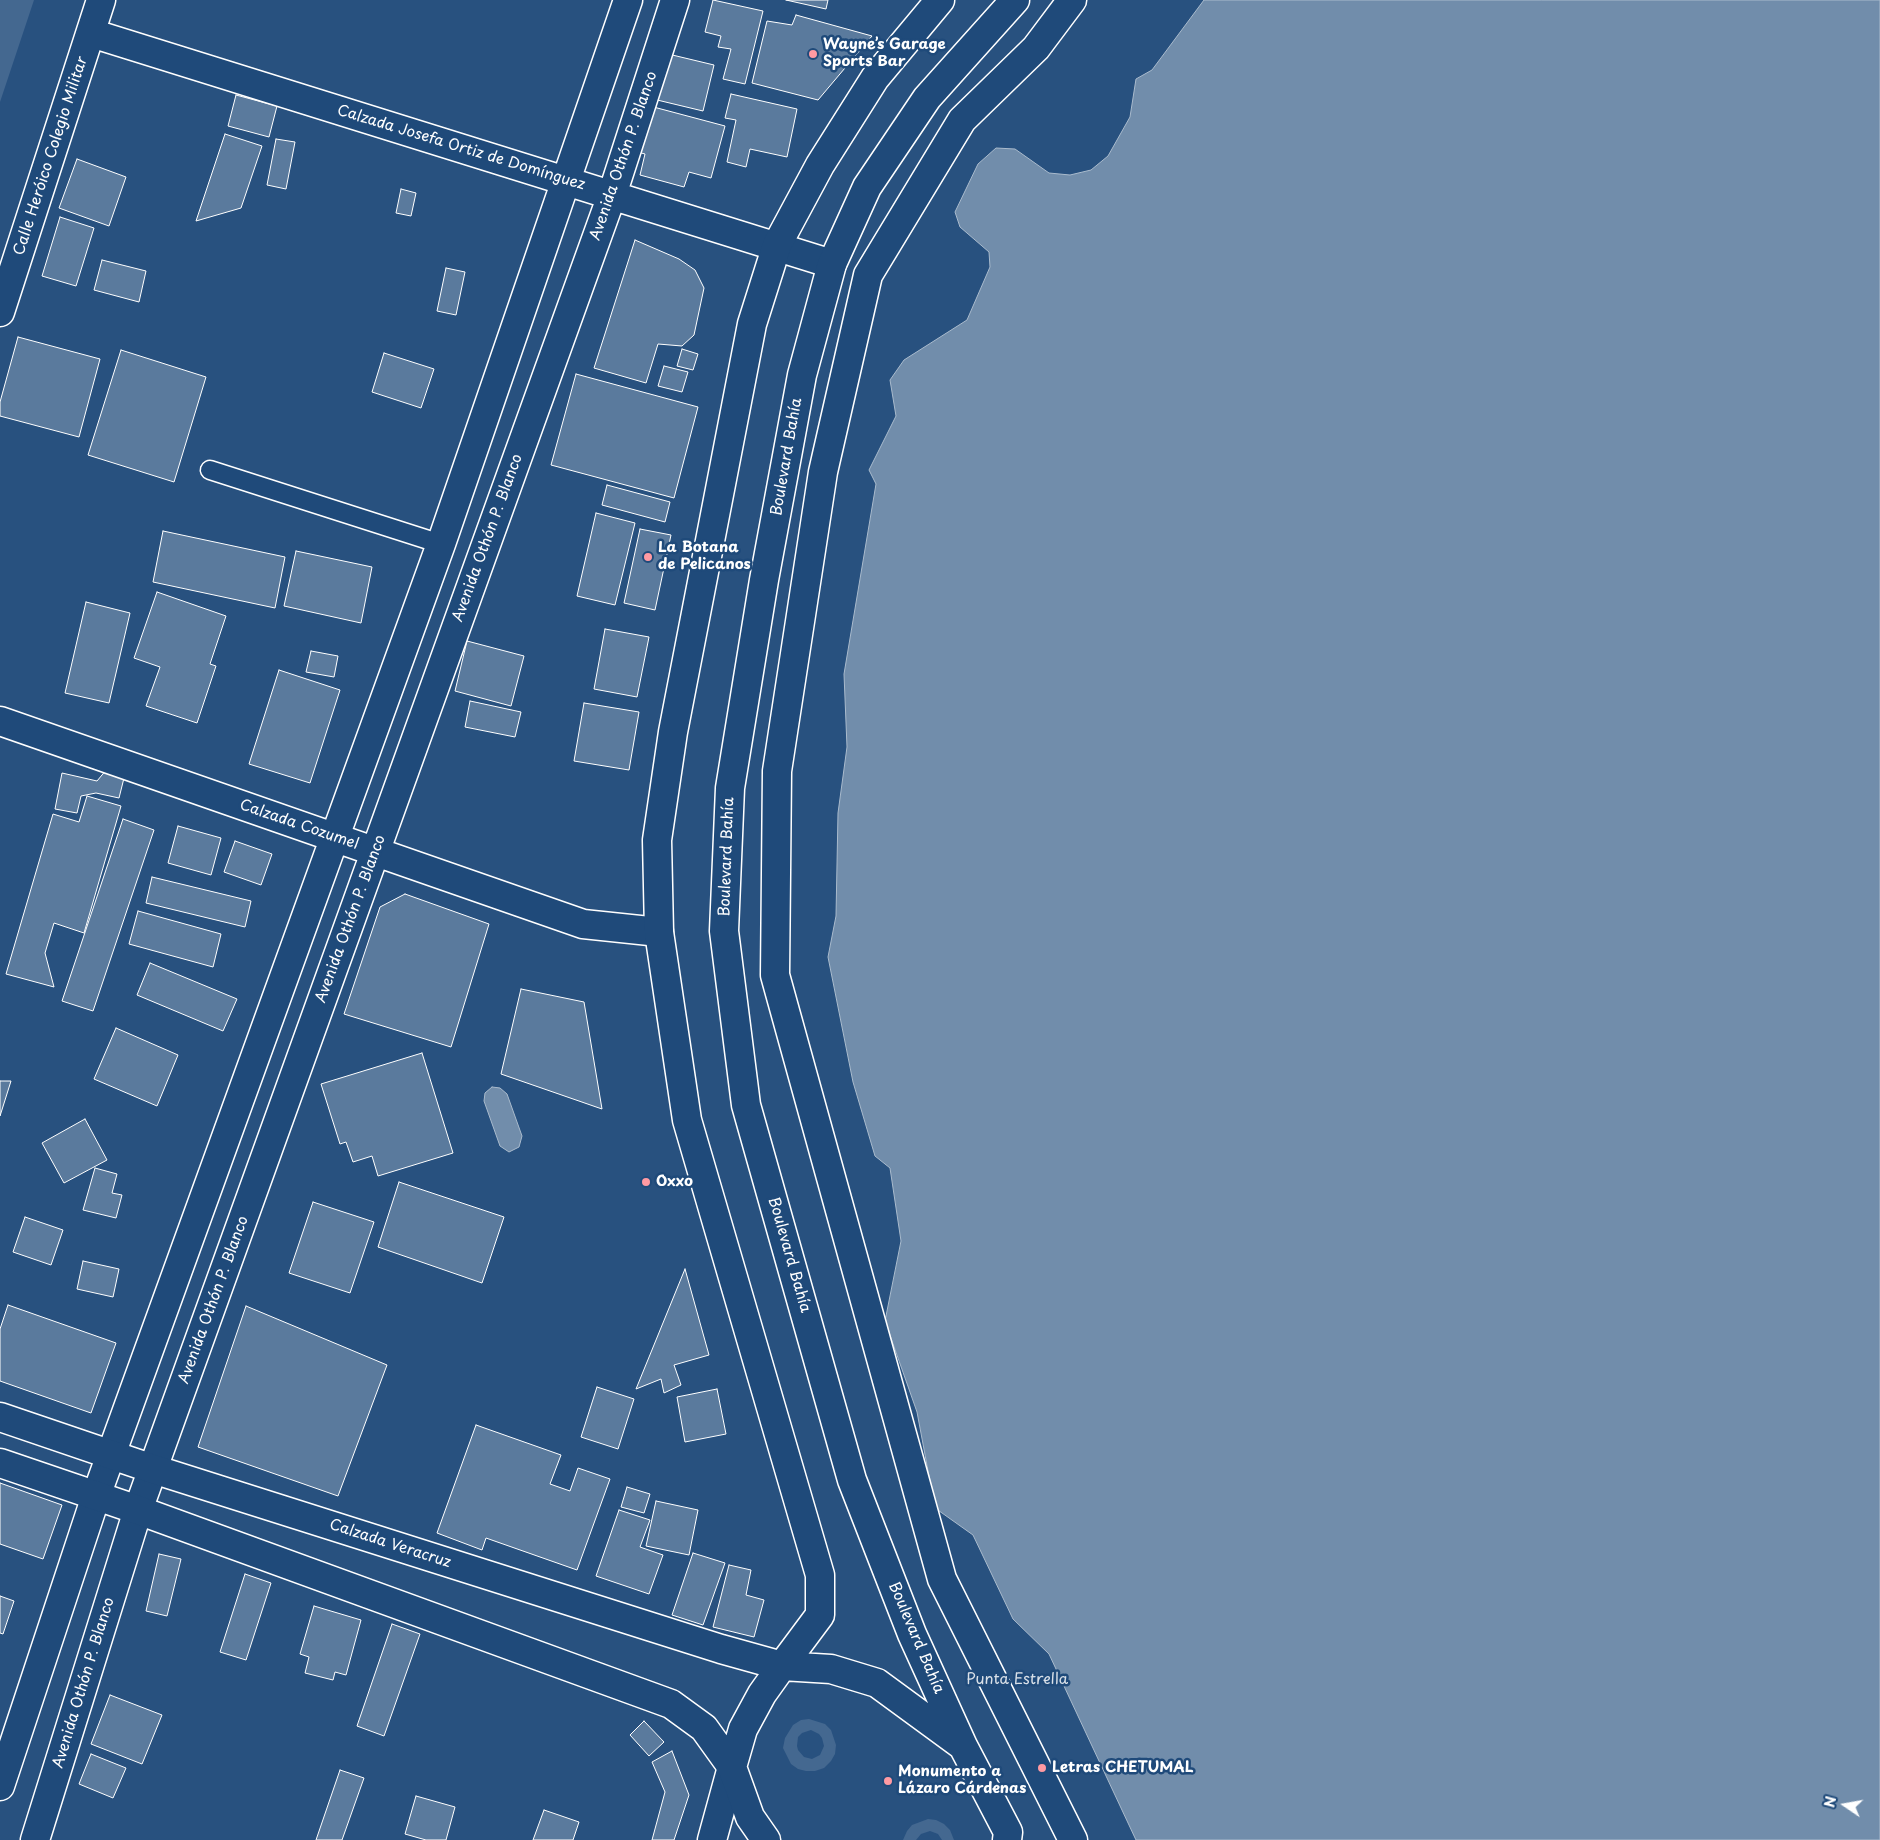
<!DOCTYPE html>
<html>
<head>
<meta charset="utf-8">
<style>
  body { margin:0 }
  #map { position:relative; width:1880px; height:1840px; overflow:hidden; background:#28517f; font-family:"Playpen Sans",sans-serif }
  canvas { display:block }
  .north { position:absolute; left:1820px; top:1780px; width:50px; height:50px; -webkit-text-stroke:4px #1f4a7a; paint-order:stroke; rotate:282deg; font-size:14px; font-weight:700; line-height:20px; text-align:center; color:#fff }
  .north::after { content:''; display:block; margin:auto; width:18px; height:22px; background:#fff; clip-path:polygon(50% 0,100% 100%,50% 72%,0 100%) }
</style>
</head>
<body>
<div id="map">
<canvas width="1880" height="1840"></canvas>
<div class="north">N</div>
</div>
<script>
const c = document.querySelector('canvas').getContext('2d');
c.lineJoin = 'round';
function paint(path, color) {
  c.fillStyle = color;
  c.fill(path, 'evenodd');
}
function poly(rows) {
  const path = new Path2D();
  for (const r of rows) {
    path.moveTo(r[0], r[1]);
    for (let i = 2; i < r.length; i += 2) path.lineTo(r[i], r[i + 1]);
  }
  return path;
}
function stroke(path, color, width, dash) {
  c.strokeStyle = color;
  c.lineWidth = width;
  c.lineCap = dash ? 'butt' : 'round';
  c.setLineDash(dash || []);
  c.stroke(path);
}
function write(font, color, halo, rows, align = 'center') {
  c.font = font + ' "Playpen Sans",sans-serif';
  c.lineWidth = 5;
  c.setLineDash([]);
  c.textBaseline = 'middle';
  c.strokeStyle = halo;
  c.fillStyle = color;
  for (const [text, x, y, turn = 0] of rows) {
    c.save();
    c.translate(x, y);
    c.rotate((+turn || 0) * Math.PI / 180);
    c.textAlign = isNaN(turn) ? turn : align;
    if (halo) c.strokeText(text, 0, 0);
    c.fillText(text, 0, 0);
    c.restore();
  }
}
const green = poly([
  [0,0,34,0,0,102],
  [809,1719,825,1724,831,1730,836,1745,835,1754,831,1761,824,1768,815,1771,806,1771,798,1769,791,1764,783,1748,785,1738,793,1725,801,1720],
  [811,1730,819,1734,822,1738,824,1746,820,1755,812,1759,804,1757,798,1750,797,1746,798,1737,802,1733],
  [928,1819,936,1820,944,1824,950,1830,954,1840,942,1840,938,1834,930,1831,921,1834,916,1840,903,1840,907,1831,912,1825]
]);
const water = poly([
  [1204,0,1880,0,1880,1840,1136,1840,1049,1654,1013,1619,973,1535,935,1508,917,1412,885,1321,901,1241,890,1168,875,1156,853,1082,828,957,836,916,838,813,847,747,844,674,876,484,869,470,896,416,890,380,904,360,967,320,990,267,989,252,960,227,955,212,978,164,996,148,1015,149,1049,173,1070,175,1091,170,1108,156,1130,117,1136,79,1152,70,1204,0],
  [492,1087,500,1088,507,1094,522,1136,519,1147,509,1152,500,1146,484,1101,485,1093,492,1087]
]);
const building = poly([
  [713,0,763,11,745,84,723,79,731,49,718,47,721,36,705,32,713,0],
  [786,0,828,0,826,9,786,0],
  [796,15,872,36,818,100,752,83,767,21,792,25,796,15],
  [664,53,714,65,703,111,653,99,664,53],
  [731,94,797,109,787,157,750,149,746,167,727,162,736,120,725,118,731,94],
  [236,95,277,106,269,137,228,126,236,95],
  [646,105,725,126,711,178,689,172,684,187,640,175,645,154,634,151,646,105],
  [225,134,262,146,241,208,196,221,225,134],
  [276,139,295,142,286,189,267,185,276,139],
  [77,159,126,177,109,226,59,208,77,159],
  [401,189,416,193,411,216,396,213,401,189],
  [60,217,94,228,76,286,42,276,60,217],
  [635,240,679,259,695,270,704,288,694,335,682,346,658,344,646,383,594,368,635,240],
  [102,260,146,271,139,302,94,290,102,260],
  [446,268,465,272,456,315,437,311,446,268],
  [18,337,100,359,79,437,0,416,0,402,18,337],
  [682,349,698,354,693,370,677,366,682,349],
  [121,350,206,377,174,482,88,455,121,350],
  [384,353,434,369,421,408,372,392,384,353],
  [664,366,688,372,682,392,658,386,664,366],
  [576,374,698,407,674,498,551,465,576,374],
  [607,485,670,502,665,522,602,505,607,485],
  [596,513,635,523,615,605,577,596,596,513],
  [640,529,671,535,655,610,624,603,640,529],
  [163,531,285,557,275,608,153,582,163,531],
  [296,551,372,567,361,623,284,606,296,551],
  [157,592,226,616,210,664,216,666,197,723,146,706,160,667,134,658,157,592],
  [86,602,130,613,109,703,65,693,86,602],
  [605,629,649,637,637,697,594,689,605,629],
  [467,641,524,656,511,706,455,691,467,641],
  [311,651,338,656,334,677,306,672,311,651],
  [279,670,340,690,310,783,249,764,279,670],
  [470,701,521,712,515,737,465,727,470,701],
  [584,703,639,712,629,770,574,761,584,703],
  [107,769,124,778,119,798,96,793,81,796,77,813,55,809,62,773,97,781,107,769],
  [87,796,121,806,84,933,54,923,45,953,54,987,6,974,53,814,79,822,87,796],
  [123,819,154,830,93,1011,62,1001,123,819],
  [178,826,221,838,211,875,168,863,178,826],
  [235,841,272,854,261,885,224,872,235,841],
  [152,877,251,901,245,927,146,903,152,877],
  [405,894,489,924,451,1047,344,1014,380,907,405,894],
  [138,911,221,934,213,967,129,944,138,911],
  [150,963,237,999,223,1031,137,995,150,963],
  [521,989,584,1002,602,1109,501,1074,521,989],
  [116,1028,178,1055,157,1106,94,1079,116,1028],
  [422,1053,453,1153,378,1176,372,1156,353,1162,346,1142,340,1144,321,1084,422,1053],
  [0,1081,11,1081,0,1116,0,1081],
  [85,1119,107,1160,64,1183,42,1143,85,1119],
  [95,1168,117,1174,112,1193,122,1195,116,1218,83,1210,95,1168],
  [399,1182,504,1217,482,1283,378,1247,399,1182],
  [313,1202,374,1222,350,1293,289,1273,313,1202],
  [25,1217,63,1230,51,1265,13,1252,25,1217],
  [83,1261,119,1269,113,1297,77,1289,83,1261],
  [685,1269,709,1355,674,1365,681,1385,664,1393,661,1379,636,1389,685,1269],
  [8,1305,116,1343,91,1413,0,1381,0,1329,8,1305],
  [246,1306,387,1365,338,1496,198,1447,246,1306],
  [597,1387,634,1399,618,1449,581,1437,597,1387],
  [717,1389,726,1434,685,1442,677,1397,717,1389],
  [476,1425,561,1455,550,1484,570,1491,578,1468,610,1479,577,1570,486,1538,482,1550,437,1533,476,1425],
  [0,1483,62,1505,43,1559,0,1544,0,1483],
  [627,1487,650,1494,644,1513,621,1507,627,1487],
  [656,1501,698,1510,689,1555,646,1546,656,1501],
  [619,1510,650,1520,640,1547,663,1555,649,1594,596,1576,619,1510],
  [693,1553,725,1563,703,1625,672,1615,693,1553],
  [159,1554,181,1559,167,1616,146,1611,159,1554],
  [729,1565,751,1570,746,1595,764,1600,754,1637,713,1627,729,1565],
  [245,1574,271,1583,246,1660,220,1652,245,1574],
  [0,1596,14,1601,3,1634,0,1633,0,1596],
  [314,1606,361,1620,346,1675,335,1672,333,1680,305,1673,309,1657,300,1654,314,1606],
  [392,1624,420,1634,384,1736,357,1726,392,1624],
  [110,1695,162,1715,142,1764,91,1744,110,1695],
  [644,1721,664,1742,649,1756,630,1735,644,1721],
  [672,1751,689,1795,674,1840,652,1840,665,1792,652,1762,672,1751],
  [91,1754,126,1768,113,1798,79,1784,91,1754],
  [340,1770,364,1778,342,1840,316,1840,340,1770],
  [416,1796,455,1807,446,1840,426,1840,405,1834,416,1796],
  [544,1810,579,1822,573,1840,533,1840,544,1810]
]);
const lane = poly([
  [210,470,441,544]
]);
const street = poly([
  [1072,0,1036,48,962,120,868,275,823,472,777,771,775,975,942,1579,1073,1840],
  [91,33,832,264],
  [0,312,101,0],
  [0,721,583,924,659,932],
  [0,1786,96,1496,441,544,628,0],
  [35,1840,138,1510,612,195,675,0],
  [712,1840,732,1767]
]);
const secondary = poly([
  [0,1417,153,1469,721,1649,782,1666,820,1615,820,1575,687,1120,659,932,657,840,673,732,752,324,777,245,820,165,875,78,940,0],
  [0,1463,138,1510,671,1704,704,1728,732,1767,750,1817,766,1840],
  [963,1746,912,1634,852,1480,746,1105,724,931,730,788,764,580,802,375,832,264,867,187,927,98,1015,0],
  [732,1767,743,1729,762,1694,782,1666,831,1669,877,1683,963,1746,1008,1832,1007,1840]
]);
const markers = [
  [813,54,5,"#ff9aa2"],
  [648,557,5,"#ff9aa2"],
  [646,1182,5,"#ff9aa2"],
  [1042,1768,5,"#ff9aa2"],
  [888,1781,5,"#ff9aa2"]
];
const poiNames = [
  ["Wayne’s Garage",823,45],
  ["Sports Bar",823,62],
  ["La Botana",658,548],
  ["de Pelicanos",658,565],
  ["Oxxo",656,1182],
  ["Letras CHETUMAL",1052,1768],
  ["Monumento a",898,1772],
  ["Lázaro Cárdenas",898,1789]
];
const streetNames = [
  ["Calzada Josefa Ortiz de Domínguez",461,148,17],
  ["Calle Heróico Colegio Militar",51,156,-72],
  ["Avenida Othón P. Blanco",624,156,-71],
  ["Boulevard Bahía",787,457,-80],
  ["Avenida Othón P. Blanco",488,538,-70],
  ["Calzada Cozumel",299,825,19],
  ["Boulevard Bahía",727,857,-88],
  ["Avenida Othón P. Blanco",351,919,-70],
  ["Boulevard Bahía",789,1255,74],
  ["Avenida Othón P. Blanco",214,1300,-70],
  ["Calzada Veracruz",390,1544,18],
  ["Boulevard Bahía",916,1638,67],
  ["Avenida Othón P. Blanco",84,1683,-73]
];
const parkNames = [
  ["Punta Estrella",1017,1680]
];
paint(green, '#446890');
paint(water, '#718dab');
stroke(water, '#aabbcd', 1);
paint(building, '#5a7a9d');
stroke(building, '#fff', 1);
stroke(lane, '#fff', 21);
stroke(street, '#fff', 31);
stroke(secondary, '#fff', 31);
stroke(lane, '#1f4a7a', 18);
stroke(street, '#1f4a7a', 28);
stroke(secondary, '#1f4a7a', 28);
for (const [x, y, r, color] of markers) {
  const dot = new Path2D();
  dot.arc(x, y, r, 0, 2 * Math.PI);
  c.fillStyle = color;
  c.fill(dot);
  stroke(dot, '#1f4a7a', 2);
}
write('bold 15px', '#fff', '#1f4a7a', poiNames, 'left');
write('15px', '#fff', '#1f4a7a', streetNames);
write('15px', '#dae1e9', '#1f4a7a', parkNames);
</script>
</body>
</html>
